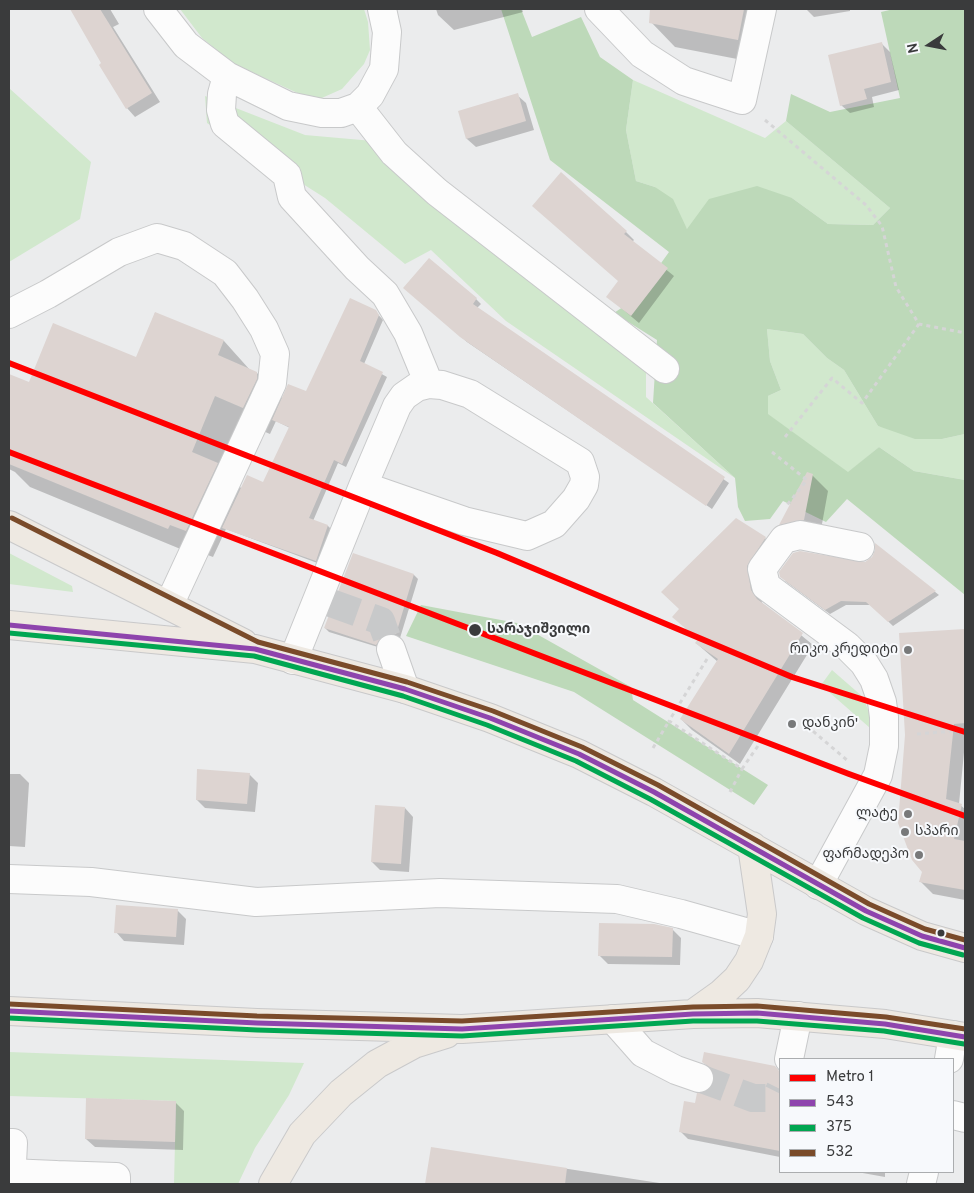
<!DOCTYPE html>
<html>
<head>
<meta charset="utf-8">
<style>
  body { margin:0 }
  #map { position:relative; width:974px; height:1193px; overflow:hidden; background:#ebeced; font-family:Overpass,sans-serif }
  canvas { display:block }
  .frame { position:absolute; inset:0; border:10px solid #3a3b3c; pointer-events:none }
  .legend { position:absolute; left:779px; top:1058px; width:175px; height:115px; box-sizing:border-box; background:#f7f9fc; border:1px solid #abadaf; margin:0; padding:6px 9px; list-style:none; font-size:15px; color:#3a3b3c }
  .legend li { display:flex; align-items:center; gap:10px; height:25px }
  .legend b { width:25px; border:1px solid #abadaf }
  .north { position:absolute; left:904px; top:20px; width:50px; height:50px; -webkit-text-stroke:4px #f7f9fc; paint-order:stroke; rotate:259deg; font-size:14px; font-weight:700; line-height:20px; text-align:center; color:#3a3b3c }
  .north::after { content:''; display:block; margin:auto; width:18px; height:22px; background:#3a3b3c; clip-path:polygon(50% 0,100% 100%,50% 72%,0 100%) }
</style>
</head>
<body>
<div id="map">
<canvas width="974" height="1193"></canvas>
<div class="frame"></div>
<ul class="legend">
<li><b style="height:6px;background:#f00"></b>Metro 1</li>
<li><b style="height:6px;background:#8e44ad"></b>543</li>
<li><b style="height:6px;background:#00a651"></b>375</li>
<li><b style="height:6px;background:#7a4b2a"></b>532</li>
</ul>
<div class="north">N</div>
</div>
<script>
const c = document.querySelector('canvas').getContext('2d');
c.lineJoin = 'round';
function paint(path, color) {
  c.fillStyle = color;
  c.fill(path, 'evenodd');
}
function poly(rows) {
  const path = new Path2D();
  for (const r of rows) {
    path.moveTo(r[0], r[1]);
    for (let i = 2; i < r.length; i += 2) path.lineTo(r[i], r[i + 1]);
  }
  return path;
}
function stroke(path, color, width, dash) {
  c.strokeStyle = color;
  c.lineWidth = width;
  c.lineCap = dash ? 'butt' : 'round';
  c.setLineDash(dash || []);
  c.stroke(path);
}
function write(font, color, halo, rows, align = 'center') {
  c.font = font + ' Overpass,"Noto Sans Georgian",sans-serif';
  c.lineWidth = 4;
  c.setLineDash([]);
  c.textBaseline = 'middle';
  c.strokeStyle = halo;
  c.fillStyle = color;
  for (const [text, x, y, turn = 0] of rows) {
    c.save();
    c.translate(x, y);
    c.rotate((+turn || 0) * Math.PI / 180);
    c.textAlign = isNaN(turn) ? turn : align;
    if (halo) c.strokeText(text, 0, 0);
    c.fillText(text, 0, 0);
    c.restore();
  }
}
const green = poly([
  [180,9,364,9,368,22,370,50,364,64,342,89,315,101,234,64,202,38],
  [633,80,765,138,786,121,890,208,873,225,828,224,792,198,687,229,655,187,636,181,626,130],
  [9,88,91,162,80,219,9,262],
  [205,96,305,135,373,141,646,350,646,397,735,478,506,321,431,250,405,264,325,198,207,123],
  [767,329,803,334,827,358,844,370,878,426,942,439,965,434,965,480,914,471,879,447,848,473,767,414,768,396,781,390,770,361],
  [9,553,72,586,73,592,9,584],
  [832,670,863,697,870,715,870,728,821,685],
  [9,1052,304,1063,289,1095,255,1148,238,1184,174,1184,176,1101,9,1096]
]);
const forest = poly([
  [501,9,521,9,532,37,581,17,600,57,633,80,626,130,636,181,655,187,673,199,687,229,709,199,757,186,792,198,828,224,873,225,890,208,786,121,791,94,830,112,900,98,881,12,894,9,965,9,965,434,942,439,915,439,878,426,844,370,827,358,803,334,767,329,770,361,781,390,768,396,768,414,848,472,879,447,914,471,965,480,965,598,965,595,847,499,826,522,783,501,770,519,745,521,738,507,735,478,653,403,657,340,614,313,636,298,669,252,550,160],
  [421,605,517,623,631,687,633,700,768,785,754,805,574,692,406,636]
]);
const shadow = poly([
  [71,9,110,9,119,24,113,27,160,102,135,117,127,108,101,65,103,64],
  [436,9,522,9,523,12,454,30,438,15],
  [653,9,773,9,763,64,675,47,651,22],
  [806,9,850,9,850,11,814,17],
  [881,43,890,52,899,90,872,97,874,107,850,113,841,105],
  [517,95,526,103,534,130,476,147,467,139,459,112],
  [561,174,626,232,634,240,632,242,674,276,639,323,608,297,620,281],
  [410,293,476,299,481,304,477,308,729,483,712,509,467,342],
  [375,311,383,320,364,364,387,377,346,467,338,463,313,521,328,526,332,530,320,564,226,529,213,557,197,551,195,555,30,487,15,472,9,469,9,375,30,384,137,358,155,313,224,341,250,370,257,373,283,399,306,393],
  [276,421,290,428,264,483,242,489,222,469,242,422,270,434],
  [812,475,828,491,820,535,796,540,780,525],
  [765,538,776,550,758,577,762,603,813,645,740,764,692,730,681,719,718,662,696,643,699,640,685,628],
  [876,546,939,595,893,626,871,605,846,605,830,614,785,581,865,563,873,558],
  [354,555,414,575,418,579,400,638,390,638,381,648,329,632,325,628],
  [965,630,965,742,959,804,965,809,965,900,933,894,921,882,924,872,906,735,900,634],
  [9,774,20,774,29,783,25,847,9,846],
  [249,774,258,783,255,812,205,808,197,800],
  [405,808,413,817,409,872,380,870,372,862],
  [177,910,186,919,184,945,124,941,116,932],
  [672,929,681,938,680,965,608,964,599,955],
  [703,1062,775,1067,780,1073,780,1157,688,1139,680,1131,696,1104,715,1083,714,1072],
  [175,1102,184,1111,183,1150,95,1147,86,1139],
  [432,1148,666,1184,426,1184],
  [857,1172,885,1172,885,1177]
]);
const building = poly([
  [70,9,100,9,152,93,126,109,99,65,101,63],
  [650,9,744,9,738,40,649,23],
  [882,42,891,82,864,89,867,99,840,106,828,55],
  [518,93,526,121,466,139,458,111],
  [561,172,627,231,624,234,668,268,631,316,606,297,618,281,532,206],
  [429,258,477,298,473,304,725,477,706,506,460,337,403,288],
  [350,298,376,310,379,315,360,361,383,372,342,464,334,460,309,518,328,525,316,561,222,528,247,475,263,482,289,427,272,420,288,384,306,391],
  [155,312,224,340,218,355,257,372,257,379,243,408,215,396,192,452,218,463,186,531,170,525,168,529,9,464,9,374,29,382,53,323,136,357],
  [807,472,813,474,804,520,779,525],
  [736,518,766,537,747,566,751,590,757,599,803,633,729,754,680,719,718,659,695,643,698,639,672,617,679,609,661,592],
  [875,543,936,591,888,622,866,602,841,601,825,610,780,577,779,572,793,553,800,551,865,562,872,557,875,551],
  [353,553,414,574,396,634,385,634,376,645,324,628],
  [965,629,965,723,954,724,946,799,962,804,954,839,965,841,965,890,919,882,922,872,912,860,898,823,905,735,899,633],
  [197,769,250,773,247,804,196,800],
  [375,805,405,807,401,864,371,862],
  [116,905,178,909,176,937,114,933],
  [599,923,654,924,673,928,672,957,598,956],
  [704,1052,775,1066,780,1072,780,1151,679,1132,684,1101,695,1103,697,1093,709,1090,714,1083,714,1076,711,1068,702,1062],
  [86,1098,176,1101,175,1142,85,1139],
  [431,1147,567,1168,565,1184,425,1184]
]);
const minorTunnel = poly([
  [331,603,381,621,391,649],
  [699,1078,753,1098,767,1098,778,1093,780,1089]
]);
const path = poly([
  [765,120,866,205,882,226,896,287,919,324,965,333],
  [785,437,832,378,862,403,919,324],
  [772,452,807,480,787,505],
  [707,659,669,721,742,769,762,740],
  [807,726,848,761],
  [917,734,965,730],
  [653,748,669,721],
  [730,792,742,769]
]);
const minor = poly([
  [158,9,186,45,227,76,288,106,322,113,341,113,358,107,370,95,384,69,387,32,382,9],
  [599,9,642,54,684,81,742,100,762,9],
  [227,76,222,94,221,110,225,124,287,175,292,197,357,268,385,294,408,333,429,384],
  [358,107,394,153,437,192,665,369],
  [9,314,48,294,119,252,157,238,184,246,225,273,245,299,264,329,275,354,272,383,169,605],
  [391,649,405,689],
  [293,660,363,486,397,406,404,396,417,387,429,384,442,385,470,394,580,462,585,477,584,485,576,499,554,524,527,536,464,521,363,486],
  [9,879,91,882,256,902,440,893,617,899,681,914,759,936],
  [818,885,878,775,884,746,884,717,882,702,874,679,864,663,847,646,766,586,762,569,784,539,800,535,860,547],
  [613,1019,643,1053,676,1070,699,1078],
  [789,1059,798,1016],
  [949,1059,953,1035],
  [953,1115,965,1118],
  [9,1143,13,1143,11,1184],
  [9,1173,56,1175,56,1184],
  [56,1175,116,1177,116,1184],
  [921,1184,924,1172]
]);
const major = poly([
  [9,525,243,643],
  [9,625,255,649,405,689,490,718,579,754,654,792,866,911,922,936,965,948],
  [9,1011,257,1023,462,1029,693,1014,757,1013,885,1024,965,1037],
  [693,1014,721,994,737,979,749,961,759,936,762,914,752,846],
  [273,1184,302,1134,341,1093,377,1064,414,1044,446,1034]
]);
const bus1 = poly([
  [9,625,255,649,405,689,490,718,579,754,654,792,866,911,922,936,965,948],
  [9,1011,257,1023,462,1029,693,1014,757,1013,885,1024,965,1037]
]);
const bus2 = poly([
  [9,633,254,656,403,696,487,725,576,761,650,799,863,918,919,943,963,955],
  [9,1018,257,1030,462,1036,693,1021,757,1021,884,1031,964,1044]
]);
const bus3 = poly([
  [12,518,258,642,407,682,493,711,582,747,658,785,869,904,925,929,965,940],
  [9,1004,257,1016,462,1021,693,1007,757,1006,886,1017,965,1029]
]);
const metro1 = poly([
  [9,363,497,553,792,677,965,732],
  [9,452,849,774,965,816]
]);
const markers = [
  [475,630,7,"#3a3b3c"],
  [908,650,5,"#78797a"],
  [792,724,5,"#78797a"],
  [908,814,5,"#78797a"],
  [905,832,5,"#78797a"],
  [919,855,5,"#78797a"],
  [941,933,4.5,"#3a3b3c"]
];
const stopNames = [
  ["სარაჯიშვილი",487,630]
];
const poiNames = [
  ["რიკო კრედიტი",898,650],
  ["დანკინ'",802,724,"left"],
  ["ლატე",898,814],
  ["სპარი",915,832,"left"],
  ["ფარმადეპო",909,855]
];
paint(green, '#d1e8cd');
paint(forest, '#bdd9b9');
paint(shadow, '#0003');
paint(building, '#ddd4d1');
stroke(minorTunnel, '#c8c9ca', 28, [28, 14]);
stroke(minor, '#c8c9ca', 30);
stroke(major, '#c9c9ca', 30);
stroke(path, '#d5d5d6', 3, [4, 4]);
stroke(minor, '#fcfcfc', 28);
stroke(major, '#eee9e2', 28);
stroke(bus1, '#8e44ad', 5);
stroke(bus2, '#00a651', 5);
stroke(bus3, '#7a4b2a', 5);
stroke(metro1, '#f00', 6);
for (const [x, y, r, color] of markers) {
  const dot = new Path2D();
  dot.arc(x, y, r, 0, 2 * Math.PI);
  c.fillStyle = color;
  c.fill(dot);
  stroke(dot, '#f7f9fc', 2);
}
write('bold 14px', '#3a3b3c', '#f7f9fc', stopNames, 'left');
write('14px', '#3a3b3c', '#f7f9fc', poiNames, 'right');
</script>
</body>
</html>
